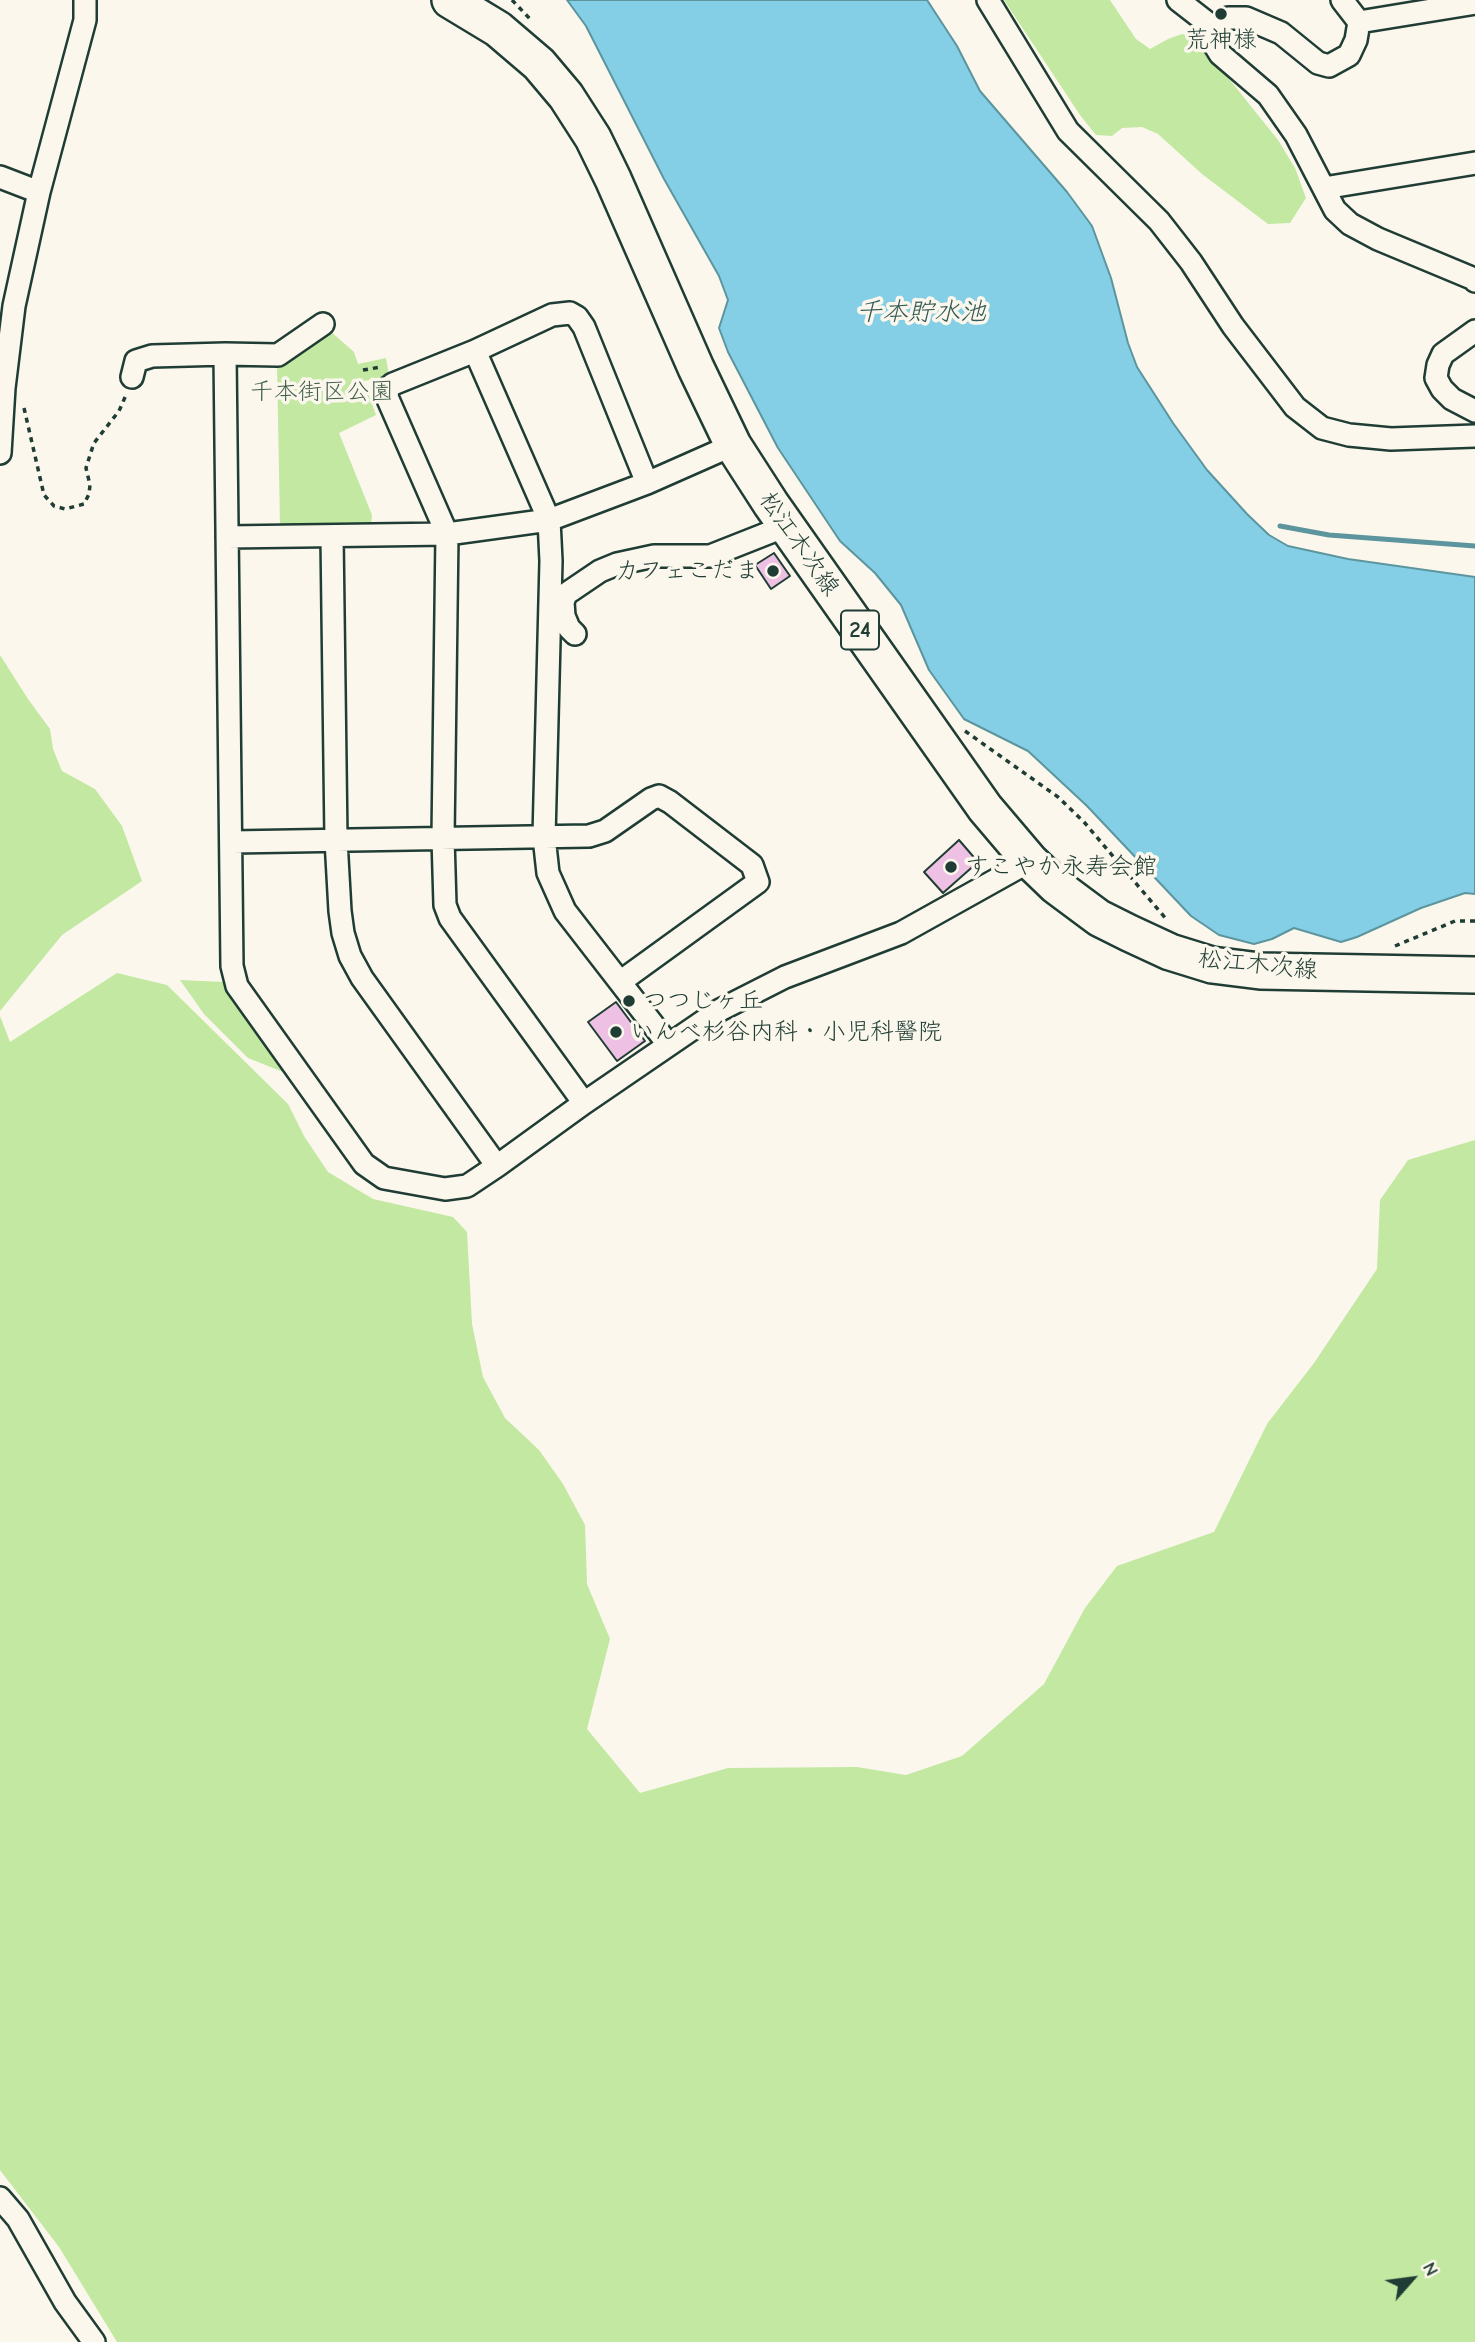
<!DOCTYPE html>
<html>
<head>
<meta charset="utf-8">
<style>
  body { margin:0 }
  #map { position:relative; width:1475px; height:2342px; overflow:hidden; background:#fbf7ec; font-family:"Comic Neue",sans-serif }
  canvas { display:block }
  .north { position:absolute; left:1377px; top:2244px; width:70px; height:70px; -webkit-text-stroke:5px #fbf7ec; paint-order:stroke; rotate:62deg; font-size:19px; font-weight:700; line-height:28px; text-align:center; color:#1f3d34 }
  .north::after { content:''; display:block; margin:auto; width:24px; height:32px; background:#1f3d34; clip-path:polygon(50% 0,100% 100%,50% 72%,0 100%) }
</style>
</head>
<body>
<div id="map">
<canvas width="1475" height="2342"></canvas>
<div class="north">N</div>
</div>
<script>
const c = document.querySelector('canvas').getContext('2d');
c.lineJoin = 'round';
function paint(path, color) {
  c.fillStyle = color;
  c.fill(path, 'evenodd');
}
function poly(rows) {
  const path = new Path2D();
  for (const r of rows) {
    path.moveTo(r[0], r[1]);
    for (let i = 2; i < r.length; i += 2) path.lineTo(r[i], r[i + 1]);
  }
  return path;
}
function stroke(path, color, width, dash) {
  c.strokeStyle = color;
  c.lineWidth = width;
  c.lineCap = dash ? 'butt' : 'round';
  c.setLineDash(dash || []);
  c.stroke(path);
}
function write(font, color, halo, rows, align = 'center') {
  c.font = font + ' "Comic Neue","Klee One",sans-serif';
  c.lineWidth = 7;
  c.setLineDash([]);
  c.textBaseline = 'middle';
  c.strokeStyle = halo;
  c.fillStyle = color;
  for (const [text, x, y, turn = 0] of rows) {
    c.save();
    c.translate(x, y);
    c.rotate((+turn || 0) * Math.PI / 180);
    c.textAlign = isNaN(turn) ? turn : align;
    if (halo) c.strokeText(text, 0, 0);
    c.fillText(text, 0, 0);
    c.restore();
  }
}
const green = poly([
  [1004,0,1110,0,1136,39,1150,49,1168,39,1182,34,1197,39,1278,140,1295,168,1306,198,1290,223,1268,224,1202,174,1158,134,1142,127,1122,128,1112,136,1096,135,1080,115],
  [329,330,354,352,358,364,386,358,389,376,364,381,376,415,339,433,372,515,371,524,280,525,277,364],
  [0,655,28,699,50,729,53,749,62,771,95,789,122,826,142,881,62,935,0,1011],
  [117,973,167,985,288,1104,304,1136,328,1172,373,1199,453,1217,467,1232,472,1324,483,1377,505,1418,539,1450,563,1484,585,1525,587,1584,610,1639,587,1729,640,1793,728,1768,857,1767,906,1775,962,1756,1044,1684,1085,1608,1117,1566,1214,1532,1267,1424,1314,1363,1377,1269,1380,1200,1408,1160,1475,1140,1475,2342,117,2342,59,2247,0,2170,0,1016,10,1042],
  [180,980,224,982,288,1074,248,1058,204,1014]
]);
const water = poly([
  [567,0,927,0,957,46,980,91,1067,192,1092,226,1111,278,1128,343,1137,367,1173,423,1207,470,1247,514,1269,535,1288,546,1348,559,1475,577,1475,894,1465,893,1421,908,1357,937,1341,942,1294,928,1272,939,1254,944,1219,935,1191,916,1087,806,1028,751,964,719,929,670,901,605,875,573,840,541,778,448,728,352,719,328,728,300,719,276,664,179,586,26,567,0]
]);
const stream = poly([
  [1280,526,1329,535,1475,546]
]);
const building = poly([
  [774,553,790,576,771,589,755,565,774,553],
  [959,840,978,862,943,893,924,872,959,840],
  [616,1002,645,1041,617,1061,588,1022,616,1002]
]);
const path = poly([
  [512,0,532,21],
  [363,370,381,367],
  [24,408,44,495,54,506,65,509,84,504,89,494,90,485,86,468,91,452,94,443,119,411,126,395],
  [965,731,1058,797,1084,822,1167,920],
  [1395,946,1455,921,1475,921]
]);
const street = poly([
  [988,0,1068,131,1159,221,1191,262,1233,326,1295,407,1322,428,1349,435,1391,439,1475,436],
  [1178,0,1214,28],
  [1342,0,1359,22,1356,40,1349,55,1329,66,1318,63,1281,33,1246,18,1228,18,1220,23,1214,28,1212,41,1220,54,1268,95,1296,135,1335,210,1350,224,1378,239,1474,279,1475,281],
  [1359,22,1475,3],
  [0,177,39,192],
  [1324,188,1475,163],
  [323,324,278,355,225,354,232,966,237,986,364,1164,384,1178,445,1189,467,1186,497,1166],
  [1475,331,1443,354,1438,365,1436,378,1442,389,1452,399,1475,411],
  [475,351,552,315,570,313,577,317,584,327,647,483],
  [132,377,136,361,152,356,225,354],
  [0,453,4,388,14,306,39,192,85,20,85,0],
  [332,536,336,840,340,911,343,933,350,956,362,978,497,1166,584,1103],
  [227,537,447,534,549,520,647,483,733,445],
  [575,634,569,628,564,616,563,602,566,594,600,571,617,564,654,556,710,556,786,526],
  [232,842,589,836,605,831,651,799,659,796,670,802,752,865,758,882,620,982],
  [668,1044,565,911,548,873,544,837,551,561,549,520,475,351,393,384,388,388,387,397,447,534,443,838,445,905,450,918,584,1103,720,1010,785,977,901,933,1030,861],
  [0,2198,18,2219,65,2302,94,2342]
]);
const primary = poly([
  [450,0,498,29,539,64,566,96,593,138,613,179,696,368,733,445,771,504,985,808,1030,861,1056,886,1099,918,1129,933,1170,952,1212,965,1260,971,1475,975]
]);
const markers = [
  [1221,14,7,"#1f3d34"],
  [773,571,7,"#1f3d34"],
  [951,867,7,"#1f3d34"],
  [629,1001,7,"#1f3d34"],
  [616,1032,7,"#1f3d34"]
];
const shields = [
  [860,630,38]
];
const shieldNames = [
  ["24",860,630]
];
const poiNames = [
  ["荒神様",1221,40,"center"],
  ["カフェこだま",759,571,"right"],
  ["すこやか永寿会館",965,867],
  ["つつじヶ丘",643,1001],
  ["いんべ杉谷内科・小児科醫院",630,1032]
];
const parkNames = [
  ["千本街区公園",322,392]
];
const streetNames = [
  ["松江木次線",799,544,55],
  ["松江木次線",1258,965,6]
];
const waterNames = [
  ["千本貯水池",921,313]
];
paint(green, '#c2e8a2');
paint(water, '#84cfe5');
stroke(water, '#5c959e', 2);
stroke(stream, '#5c959e', 5);
paint(building, '#eec0e3');
stroke(building, '#1f3d34', 2);
stroke(street, '#1f3d34', 26);
stroke(primary, '#1f3d34', 40);
stroke(path, '#1f3d34', 3.5, [5, 5]);
stroke(street, '#fbf7ec', 21);
stroke(primary, '#fbf7ec', 35);
for (const [x, y, r, color] of markers) {
  const dot = new Path2D();
  dot.arc(x, y, r, 0, 2 * Math.PI);
  c.fillStyle = color;
  c.fill(dot);
  stroke(dot, '#fbf7ec', 2.5);
}
for (const [x, y, w] of shields) {
  const box = new Path2D();
  box.roundRect(x - w / 2, y - 19.5, w, 39, 5);
  c.fillStyle = '#fbf7ec';
  c.fill(box);
  stroke(box, '#1f3d34', 2);
}
write('bold 23px', '#1f3d34', null, shieldNames);
write('24px', '#1f3d34', '#fbf7ec', poiNames, 'left');
write('24px', '#405f4a', '#fbf7ec', parkNames);
write('24px', '#1f3d34', '#fbf7ec', streetNames);
write('italic 26px', '#335a57', '#fbf7ec', waterNames);
</script>
</body>
</html>
